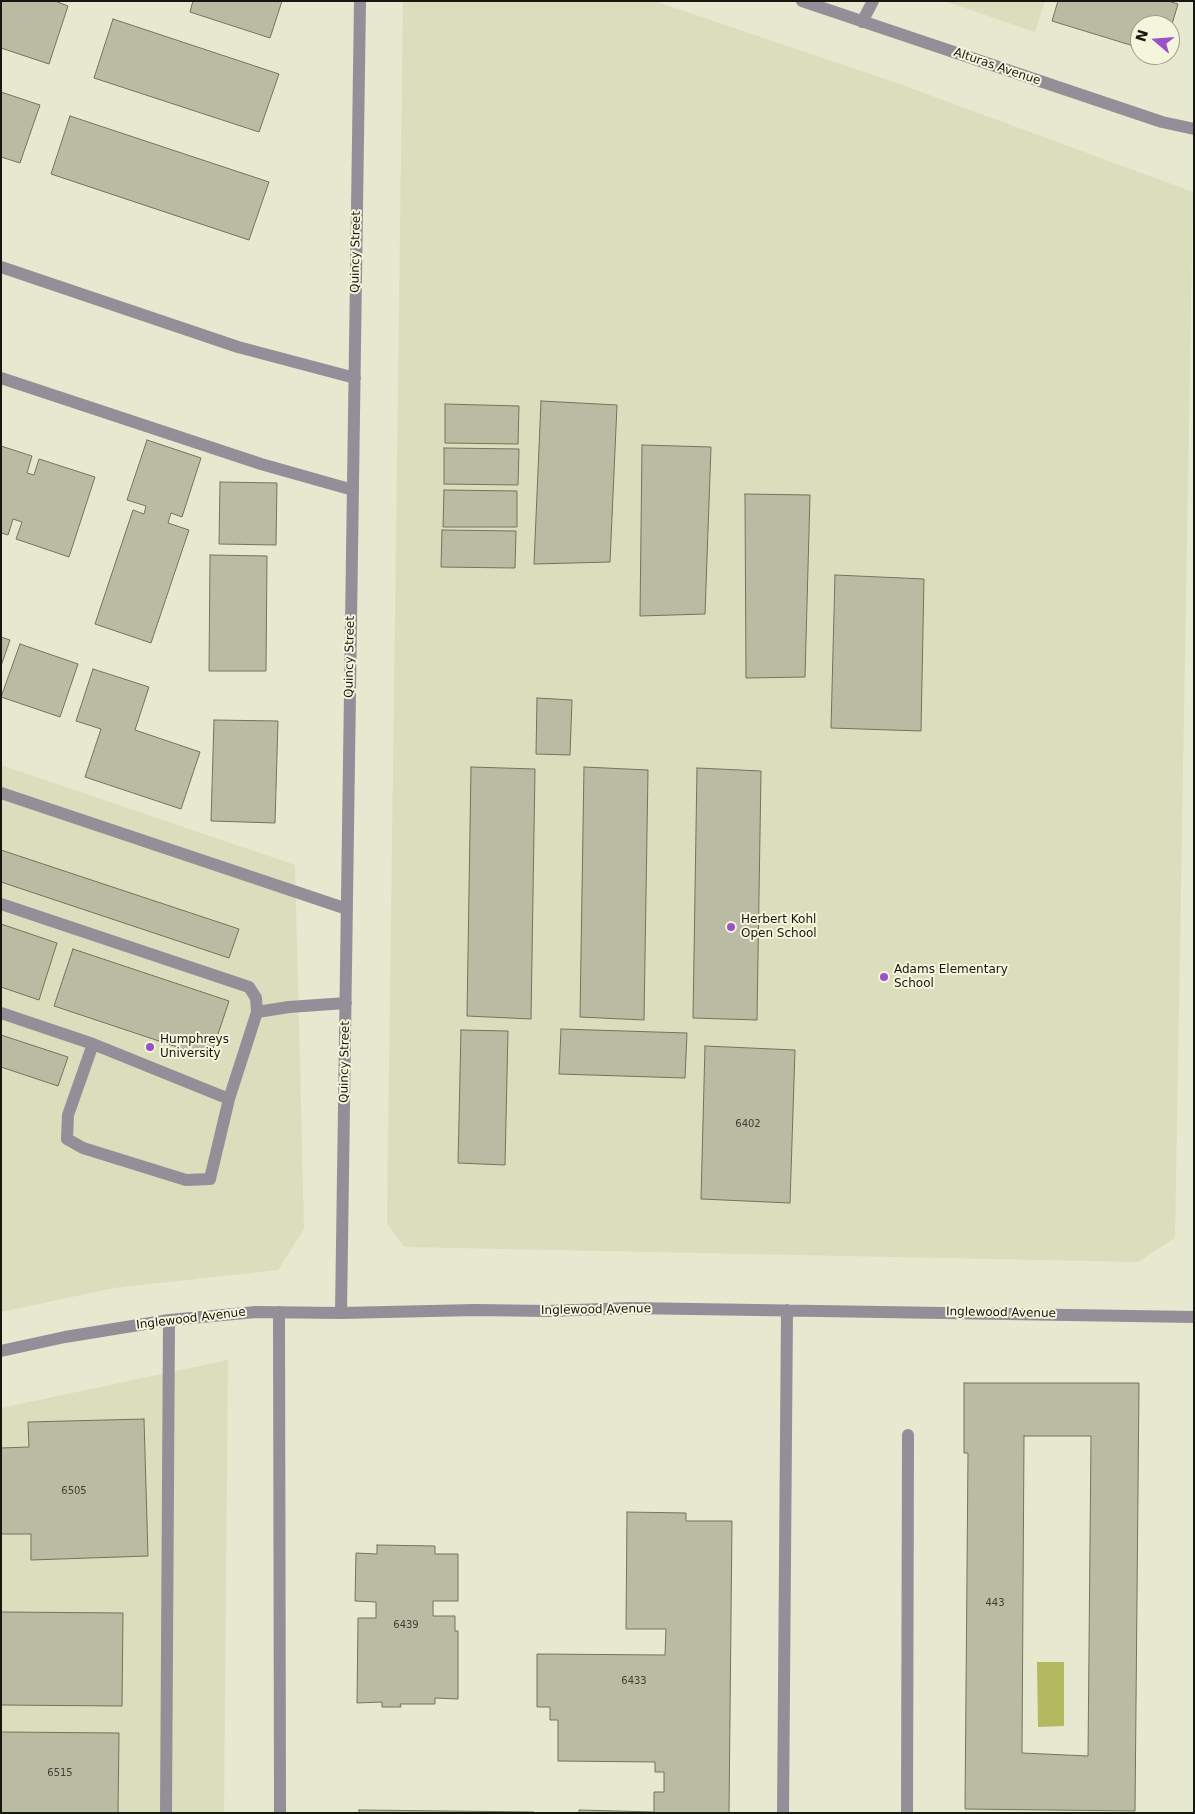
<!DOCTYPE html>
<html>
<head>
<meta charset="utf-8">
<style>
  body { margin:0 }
  #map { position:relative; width:1195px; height:1814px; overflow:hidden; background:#e6e8cf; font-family:"DejaVu Sans",sans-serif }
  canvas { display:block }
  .frame { position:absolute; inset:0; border:2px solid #16170e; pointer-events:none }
  .north { position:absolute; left:1130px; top:15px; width:50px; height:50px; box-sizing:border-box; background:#f3f5dc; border:1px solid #9b9c8a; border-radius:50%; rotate:288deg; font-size:14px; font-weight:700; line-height:20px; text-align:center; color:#16170e }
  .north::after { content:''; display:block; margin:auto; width:18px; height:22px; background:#9a52c6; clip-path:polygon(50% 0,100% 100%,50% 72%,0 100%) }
</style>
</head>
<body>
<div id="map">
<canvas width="1195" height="1814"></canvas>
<div class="frame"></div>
<div class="north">N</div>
</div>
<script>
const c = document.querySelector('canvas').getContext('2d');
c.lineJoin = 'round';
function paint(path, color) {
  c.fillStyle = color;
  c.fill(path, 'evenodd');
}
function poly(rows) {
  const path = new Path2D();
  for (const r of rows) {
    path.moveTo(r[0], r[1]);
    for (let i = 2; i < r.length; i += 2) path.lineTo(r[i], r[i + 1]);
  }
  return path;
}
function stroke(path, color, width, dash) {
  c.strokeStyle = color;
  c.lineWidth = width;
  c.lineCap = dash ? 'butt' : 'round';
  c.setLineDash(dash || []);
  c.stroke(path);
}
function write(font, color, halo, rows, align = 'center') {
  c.font = font + ' "DejaVu Sans",sans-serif';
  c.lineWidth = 4;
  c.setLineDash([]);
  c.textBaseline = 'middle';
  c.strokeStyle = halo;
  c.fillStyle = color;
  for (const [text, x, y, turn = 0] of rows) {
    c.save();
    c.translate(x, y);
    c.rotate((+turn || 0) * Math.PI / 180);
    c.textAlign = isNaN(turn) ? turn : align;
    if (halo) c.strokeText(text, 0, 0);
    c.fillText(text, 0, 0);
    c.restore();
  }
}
const built = poly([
  [403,1,654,1,894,82,1193,192,1175,1238,1138,1262,405,1247,387,1224],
  [944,1,1045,1,1035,32],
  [1,765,295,865,304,1229,278,1270,114,1288,1,1312],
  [228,1360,224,1813,1,1813,1,1408]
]);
const water = poly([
  [1037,1662,1064,1662,1064,1726,1038,1727]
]);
const building = poly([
  [1,1,55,1,68,6,49,64,1,48,1,1],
  [193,1,282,1,270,38,190,12,193,1],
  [1058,1,1168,1,1178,4,1170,31,1170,25,1140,25,1140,48,1052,21,1058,1],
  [113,19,279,74,259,132,94,78,113,19],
  [1,92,40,105,20,163,1,157,1,92],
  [70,116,269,182,249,240,51,174,70,116],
  [541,401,617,405,610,562,534,564,541,401],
  [445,404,519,406,518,444,445,443,445,404],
  [147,440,201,458,182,517,171,513,168,523,189,530,151,643,95,624,133,510,144,514,146,506,127,500,147,440],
  [642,445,711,447,705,614,640,616,642,445],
  [1,446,32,456,27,473,34,475,39,459,95,477,69,557,16,539,22,522,13,519,8,535,1,533,1,446],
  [444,448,519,449,518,485,444,484,444,448],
  [220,482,277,483,276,545,219,544,220,482],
  [444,490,517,491,517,527,443,527,444,490],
  [745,494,810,495,805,677,746,678,745,494],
  [442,530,516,531,515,568,441,567,442,530],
  [210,555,267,556,266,671,209,671,210,555],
  [835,575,924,579,921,731,831,728,835,575],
  [1,637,10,640,1,666,1,637],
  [20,644,78,664,60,717,1,697,20,644],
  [93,669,149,687,135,730,200,752,181,809,85,777,101,729,76,721,93,669],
  [537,698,572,700,570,755,536,754,537,698],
  [214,720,278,721,275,823,211,821,214,720],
  [471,767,535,769,531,1019,467,1016,471,767],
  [584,767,648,770,644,1020,580,1017,584,767],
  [697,768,761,771,757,1020,693,1018,697,768],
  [1,850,239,929,229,958,1,882,1,850],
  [1,924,57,943,39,1000,1,987,1,924],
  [73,949,229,1001,210,1058,54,1006,73,949],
  [561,1029,687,1033,685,1078,559,1074,561,1029],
  [461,1030,508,1031,505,1165,458,1163,461,1030],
  [1,1035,68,1057,58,1086,1,1067,1,1035],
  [705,1046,795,1050,790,1203,701,1199,705,1046],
  [964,1383,1139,1383,1135,1811,965,1809,968,1453,964,1453,964,1383],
  [1024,1436,1091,1436,1088,1756,1022,1753,1024,1436],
  [144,1419,148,1556,31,1560,31,1534,1,1534,1,1448,29,1447,28,1422,144,1419],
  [627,1512,686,1513,686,1521,732,1521,729,1813,579,1813,579,1810,654,1812,654,1792,664,1792,664,1772,655,1772,655,1762,558,1761,558,1720,550,1720,550,1707,537,1707,537,1654,665,1655,666,1629,626,1629,627,1512],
  [377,1545,435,1546,435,1554,458,1554,458,1601,433,1601,433,1616,455,1616,455,1631,458,1631,458,1699,435,1698,435,1704,400,1704,401,1707,382,1707,382,1702,357,1703,358,1618,376,1618,376,1602,355,1601,356,1553,377,1554,377,1545],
  [1,1612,123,1613,122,1706,1,1705,1,1612],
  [1,1732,119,1733,118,1813,1,1813,1,1732],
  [359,1810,534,1812,534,1813,359,1813,359,1810]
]);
const minor = poly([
  [802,1,1162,122,1194,129],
  [862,22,873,1],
  [1,267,238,347,355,378],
  [1,378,261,464,353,490],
  [1,793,347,909],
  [1,904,249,987,256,998,257,1012,229,1099,93,1044,1,1013],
  [257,1012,289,1007,346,1003],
  [93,1044,68,1115,67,1139,83,1148,186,1180,210,1179,229,1099],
  [279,1312,280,1813],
  [341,1313,360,1],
  [1,1351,65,1337,169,1320,256,1312,341,1313,475,1310,548,1311,630,1308,1194,1317],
  [166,1813,169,1320],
  [783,1813,787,1310],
  [907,1813,908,1435]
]);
const markers = [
  [731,927,5,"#9a52c6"],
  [884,977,5,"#9a52c6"],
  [150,1047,5,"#9a52c6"]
];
const numberNames = [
  ["6402",748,1124],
  ["6505",74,1491],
  ["443",995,1603],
  ["6439",406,1625],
  ["6433",634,1681],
  ["6515",60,1773]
];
const streetNames = [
  ["Alturas Avenue",997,67,19],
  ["Quincy Street",356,252,-89],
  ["Quincy Street",350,657,-89],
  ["Quincy Street",345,1062,-89],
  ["Inglewood Avenue",596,1310,-1],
  ["Inglewood Avenue",1001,1313,1],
  ["Inglewood Avenue",191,1319,-7]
];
const poiNames = [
  ["Herbert Kohl",741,920],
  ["Open School",741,934],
  ["Adams Elementary",894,970],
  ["School",894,984],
  ["Humphreys",160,1040],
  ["University",160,1054]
];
paint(built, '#dbdebd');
paint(water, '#b4b85f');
paint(building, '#b9bba2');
stroke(building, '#72745e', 1);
stroke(minor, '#948e98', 12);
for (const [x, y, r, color] of markers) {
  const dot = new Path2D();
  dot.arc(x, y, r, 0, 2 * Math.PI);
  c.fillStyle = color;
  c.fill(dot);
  stroke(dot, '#f3f5dc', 2);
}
write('10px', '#3f4033', null, numberNames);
write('12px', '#16170e', '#f3f5dc', streetNames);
write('12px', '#16170e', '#f3f5dc', poiNames, 'left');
</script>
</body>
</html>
